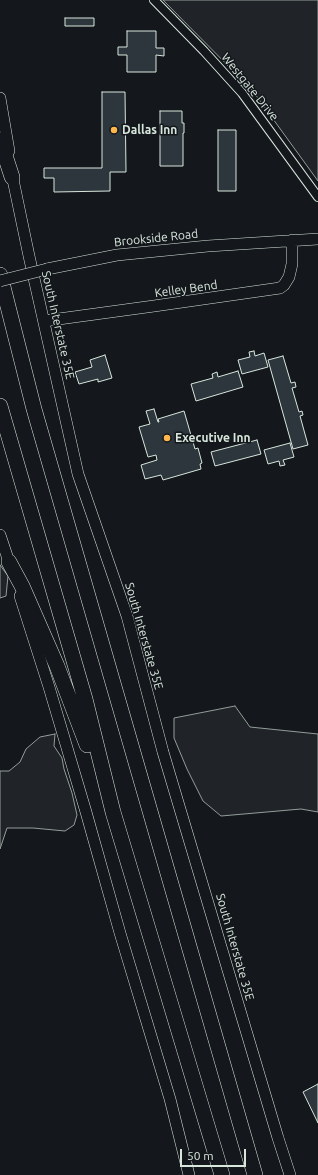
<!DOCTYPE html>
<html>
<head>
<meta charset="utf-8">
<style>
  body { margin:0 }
  #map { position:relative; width:318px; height:1175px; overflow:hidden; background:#14181c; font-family:Ubuntu,sans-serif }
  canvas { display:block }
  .scale { position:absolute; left:180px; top:1149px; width:66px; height:18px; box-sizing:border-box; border:2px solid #d8e6dc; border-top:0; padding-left:5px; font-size:12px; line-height:14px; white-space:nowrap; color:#d8e6dc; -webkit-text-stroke:3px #14181c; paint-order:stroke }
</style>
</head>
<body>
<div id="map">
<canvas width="318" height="1175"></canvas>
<div class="scale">50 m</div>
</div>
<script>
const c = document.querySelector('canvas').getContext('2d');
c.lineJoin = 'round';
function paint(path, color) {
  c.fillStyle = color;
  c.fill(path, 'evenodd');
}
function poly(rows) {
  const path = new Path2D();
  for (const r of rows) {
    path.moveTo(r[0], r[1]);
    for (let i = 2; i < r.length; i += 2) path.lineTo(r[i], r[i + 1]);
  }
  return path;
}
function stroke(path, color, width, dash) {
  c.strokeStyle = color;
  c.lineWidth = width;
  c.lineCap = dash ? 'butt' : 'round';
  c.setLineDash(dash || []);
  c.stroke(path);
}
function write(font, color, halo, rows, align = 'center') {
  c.font = font + ' Ubuntu,sans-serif';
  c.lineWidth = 3;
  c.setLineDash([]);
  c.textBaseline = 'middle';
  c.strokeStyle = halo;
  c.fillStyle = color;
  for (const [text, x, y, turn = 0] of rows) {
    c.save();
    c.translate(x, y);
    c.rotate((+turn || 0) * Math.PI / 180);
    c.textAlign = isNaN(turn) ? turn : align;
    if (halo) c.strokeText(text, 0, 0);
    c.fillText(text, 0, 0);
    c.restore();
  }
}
const green = poly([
  [163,0,318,0,318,181,252,90,163,0],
  [0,565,8,576,6,596,0,598,0,565],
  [235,706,250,727,318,734,318,812,301,809,221,816,203,801,187,769,174,738,174,718,235,706],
  [55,734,54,746,62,758,64,769,72,793,77,815,74,825,65,831,33,828,7,828,0,849,0,771,9,771,20,762,26,749,40,737,55,734]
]);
const building = poly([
  [65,18,94,18,94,26,65,26,65,18],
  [127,31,156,31,156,48,164,48,164,56,156,55,156,72,127,72,127,55,118,55,118,47,127,47,127,31],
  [102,92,125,92,126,172,110,172,110,191,54,192,54,178,44,178,44,168,102,168,102,92],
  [160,111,182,111,182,123,184,123,184,133,183,133,183,166,160,166,160,111],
  [218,130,236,130,236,191,218,191,218,130],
  [254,351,255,356,264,353,268,367,242,374,238,360,250,357,249,352,254,351],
  [105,355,112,378,98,382,98,379,79,384,75,372,92,367,90,360,105,355],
  [283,356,291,383,295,382,296,387,292,388,299,412,302,411,303,415,300,416,308,445,293,449,268,360,283,356],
  [238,371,243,387,196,401,191,384,213,378,212,374,217,372,218,377,238,371],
  [154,409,158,422,159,422,158,419,184,411,195,449,198,448,202,463,200,464,201,469,163,480,161,475,145,479,141,465,157,460,156,455,148,457,139,427,150,424,146,411,154,409],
  [257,440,261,454,215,466,211,452,257,440],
  [290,443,294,457,283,460,285,465,280,466,279,461,268,464,264,450,290,443],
  [318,1084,318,1123,303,1092,318,1084]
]);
const street = poly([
  [154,0,204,51,242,93,318,197]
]);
const secondary = poly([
  [0,98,9,151],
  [11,170,29,256,78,474,127,616,163,752,278,1138,290,1175],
  [47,269,117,255,208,246,318,239],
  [44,321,154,306,280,288,284,285,289,277,292,264,292,240],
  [0,535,11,568],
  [20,596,49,687,86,812,120,933,170,1099,189,1175]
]);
const highway = poly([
  [0,140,12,177],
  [0,275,34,409,255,1175],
  [0,406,85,699,113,812,222,1175],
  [9,562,22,586,57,666,87,745]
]);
const secondaryBridge = poly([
  [0,281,47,269]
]);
const markers = [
  [114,130,4,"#ffb74d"],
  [167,438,4,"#ffb74d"]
];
const streetNames = [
  ["Westgate Drive",250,87,51],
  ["Brookside Road",156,238,-6],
  ["Kelley Bend",186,289,-8],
  ["South Interstate 35E",58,325,77],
  ["South Interstate 35E",144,636,74],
  ["South Interstate 35E",235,947,74]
];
const poiNames = [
  ["Dallas Inn",122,130],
  ["Executive Inn",175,438]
];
paint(green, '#202428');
stroke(green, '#939e99', 1);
paint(building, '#2c363c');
stroke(building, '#d8e6dc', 1);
stroke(street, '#d8e6dc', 10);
stroke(secondary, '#d8e6dc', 12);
stroke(highway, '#d8e6dc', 16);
stroke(street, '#14181c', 8);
stroke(secondary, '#14181c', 11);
stroke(highway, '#14181c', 15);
stroke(secondaryBridge, '#d8e6dc', 12, []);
stroke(secondaryBridge, '#14181c', 11);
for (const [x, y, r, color] of markers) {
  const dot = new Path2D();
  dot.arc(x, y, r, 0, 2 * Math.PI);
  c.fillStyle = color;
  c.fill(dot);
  stroke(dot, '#14181c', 1.5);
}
write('12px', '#d8e6dc', '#14181c', streetNames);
write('bold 12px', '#d8e6dc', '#14181c', poiNames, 'left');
</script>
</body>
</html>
